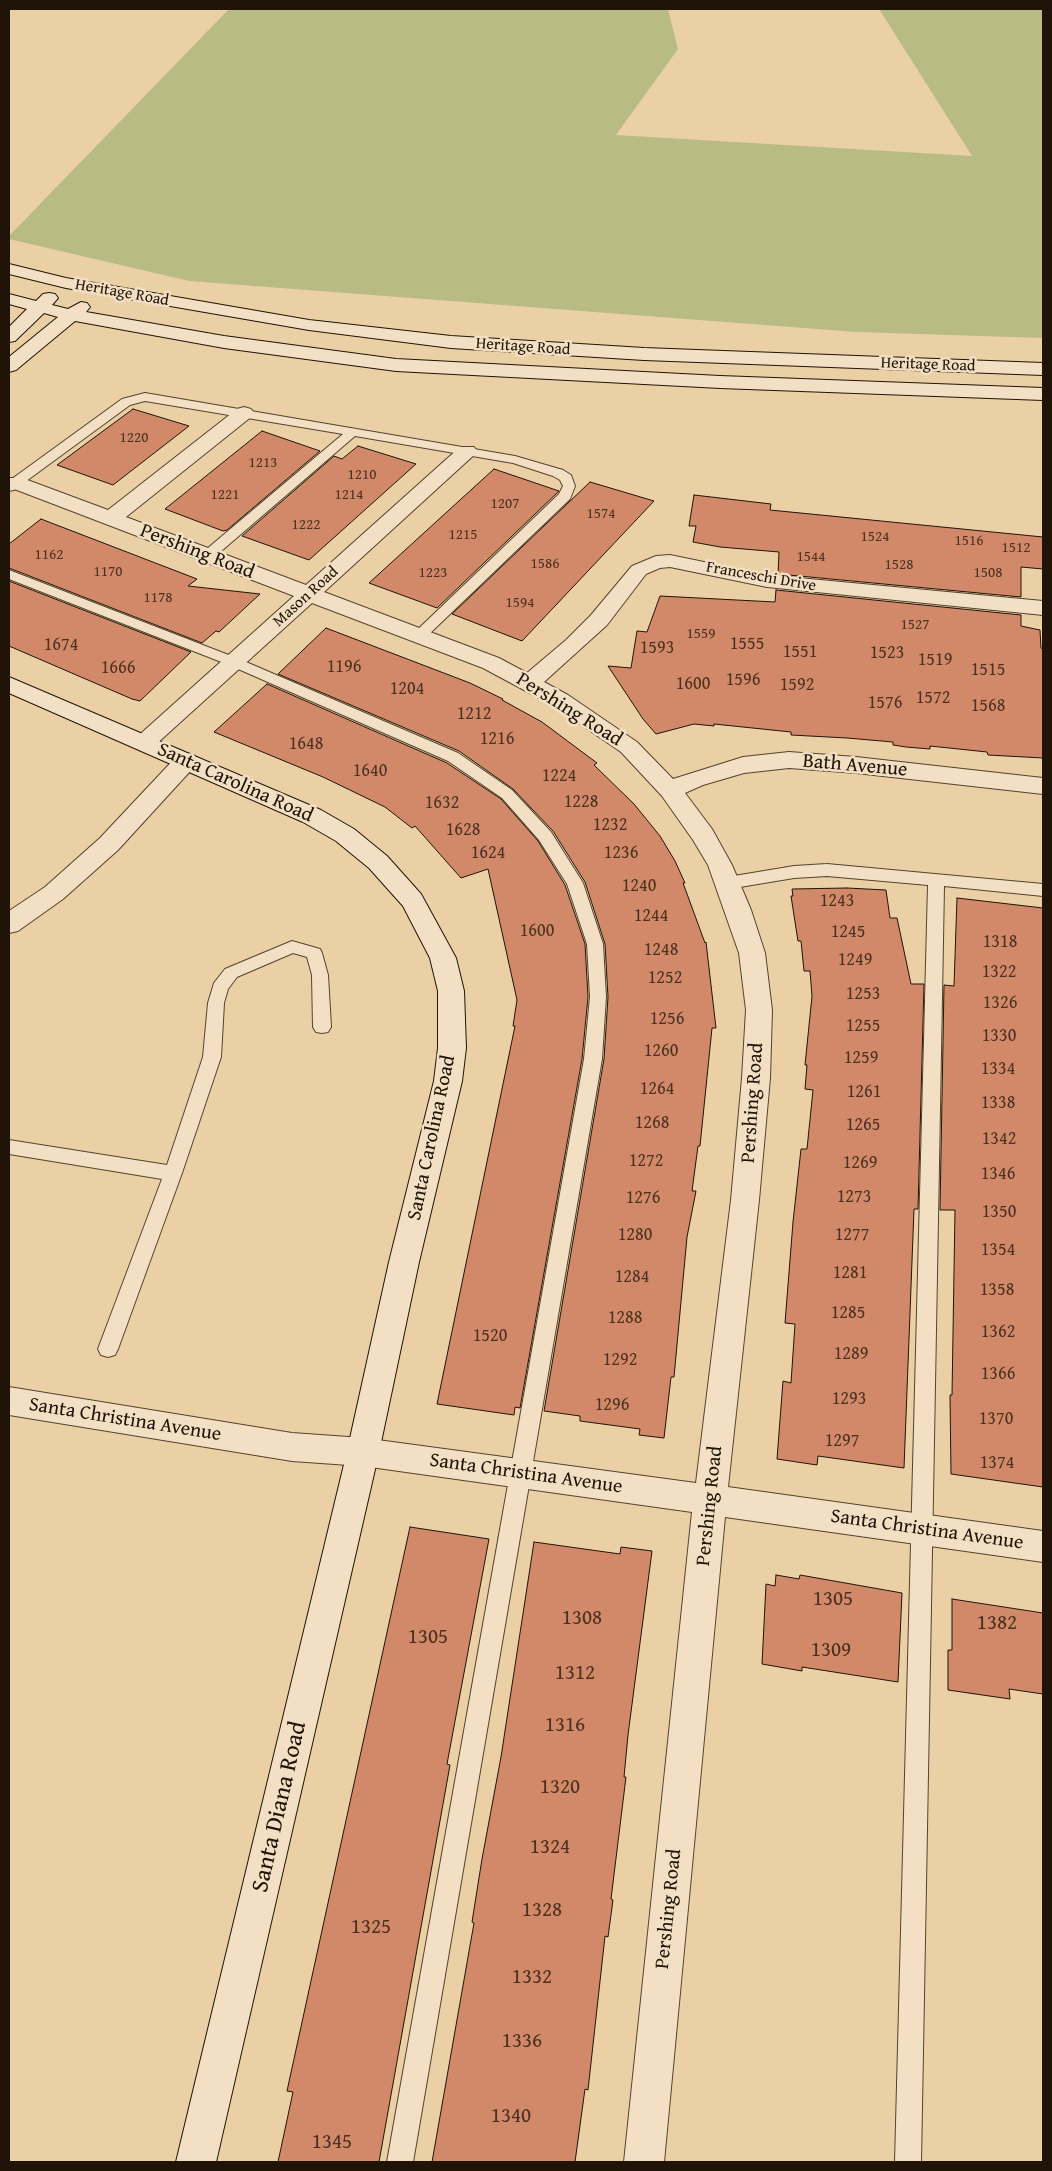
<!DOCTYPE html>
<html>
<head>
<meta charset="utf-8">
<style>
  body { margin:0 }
  #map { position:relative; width:1052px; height:2171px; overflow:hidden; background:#ecd0a5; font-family:"Gentium Book Plus",serif }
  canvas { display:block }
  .frame { position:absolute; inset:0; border:10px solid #1f1407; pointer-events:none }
</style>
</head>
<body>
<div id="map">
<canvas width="1052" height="2171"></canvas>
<div class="frame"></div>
</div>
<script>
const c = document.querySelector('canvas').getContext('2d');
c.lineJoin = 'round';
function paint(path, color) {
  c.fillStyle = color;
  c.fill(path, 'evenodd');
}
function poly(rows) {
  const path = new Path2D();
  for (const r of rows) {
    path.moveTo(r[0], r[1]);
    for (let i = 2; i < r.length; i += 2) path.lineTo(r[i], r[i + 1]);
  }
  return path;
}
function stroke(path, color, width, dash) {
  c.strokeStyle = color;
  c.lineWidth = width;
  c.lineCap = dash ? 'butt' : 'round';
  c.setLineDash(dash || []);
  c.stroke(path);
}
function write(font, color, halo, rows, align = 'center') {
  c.font = font + ' "Gentium Book Plus",serif';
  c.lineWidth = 5;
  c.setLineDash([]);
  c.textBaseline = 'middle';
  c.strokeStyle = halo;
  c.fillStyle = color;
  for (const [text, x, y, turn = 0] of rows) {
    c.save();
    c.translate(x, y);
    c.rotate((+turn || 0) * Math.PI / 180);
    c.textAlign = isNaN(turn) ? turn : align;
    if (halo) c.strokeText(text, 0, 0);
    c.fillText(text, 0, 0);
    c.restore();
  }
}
const green = poly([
  [229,9,668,9,678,49,616,135,972,156,879,9,1043,9,1043,338,856,332,189,281,9,239,9,236]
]);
const building = poly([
  [133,409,189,426,113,485,57,465,133,409],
  [262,431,320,451,227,530,223,531,165,509,262,431],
  [358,446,416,464,309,560,242,536,334,456,342,459,358,446],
  [494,469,559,491,437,608,369,583,494,469],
  [590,482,654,501,522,641,452,614,590,482],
  [694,495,771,504,770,510,1043,537,1043,569,1021,567,1021,597,778,574,779,552,720,547,693,542,696,526,689,526,694,495],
  [41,519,197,579,188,586,260,594,219,632,216,631,202,643,9,568,9,544,41,519],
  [9,581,191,652,140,701,132,699,9,646,9,581],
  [776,590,1021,615,1021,626,1040,630,1041,648,1043,649,1043,758,988,755,987,752,930,746,930,749,906,747,893,745,893,742,847,738,791,735,791,732,714,724,714,726,694,724,656,734,643,719,608,666,631,668,637,631,647,632,660,596,775,602,776,590],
  [326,628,470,683,503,699,502,700,542,722,597,763,594,765,634,804,660,836,675,861,685,883,683,883,705,943,706,942,716,1028,712,1028,700,1146,698,1146,692,1191,696,1191,687,1237,674,1377,671,1377,664,1438,639,1435,640,1429,580,1421,580,1416,544,1411,604,1059,608,997,605,944,585,882,553,831,513,789,459,751,278,674,326,628],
  [267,684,447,763,501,799,538,841,565,885,585,944,588,997,582,1059,520,1408,515,1407,514,1415,437,1404,515,1026,513,1026,517,1000,488,869,461,878,415,826,412,828,385,807,323,777,214,732,267,684],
  [847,888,886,890,890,918,897,918,911,984,924,984,918,1209,914,1209,904,1468,818,1456,817,1465,777,1459,783,1381,791,1383,795,1324,785,1323,793,1222,801,1149,807,1149,813,1090,805,1089,807,1065,805,1065,812,996,810,971,804,971,801,941,798,941,791,896,793,896,792,889,847,888],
  [957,898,1043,908,1043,1487,951,1474,950,1395,952,1395,955,1210,940,1210,944,985,954,986,957,898],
  [410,1527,489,1539,447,1764,450,1765,379,2162,278,2162,293,2092,287,2091,410,1527],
  [534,1542,620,1554,621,1547,652,1551,628,1735,624,1777,626,1777,611,1899,613,1900,608,1937,605,1936,588,2090,585,2089,575,2162,432,2162,474,1923,472,1922,482,1859,501,1757,534,1542],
  [776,1575,799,1579,800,1575,902,1593,898,1682,802,1667,802,1671,762,1664,766,1584,775,1586,776,1575],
  [952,1599,1043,1613,1043,1694,1009,1689,1010,1699,948,1690,948,1650,952,1650,952,1599]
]);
const lane = poly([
  [145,393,515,456,563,470,571,475,575,486,570,499,424,639,419,640,412,636,414,633,559,494,563,486,560,480,553,476,513,463,355,436,212,559,207,560,200,556,202,553,343,434,145,401,130,405,14,490,9,491,9,481,122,399,145,393],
  [9,570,239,659,458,753,512,790,551,832,583,883,603,944,606,997,602,1059,413,2162,387,2162,584,1059,590,997,587,944,567,884,539,840,502,798,448,761,229,665,9,579,9,570],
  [827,864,1043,884,1043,896,944,886,921,2162,895,2162,928,885,827,876,794,878,728,889,722,887,720,883,722,879,728,877,794,866,827,864],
  [292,941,320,949,322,953,328,975,331,1027,328,1032,322,1033,316,1032,313,1027,312,975,307,957,293,953,237,977,228,989,224,1003,221,1057,182,1173,118,1349,115,1355,108,1357,101,1355,98,1349,162,1179,9,1154,9,1140,167,1165,203,1057,208,1003,214,983,225,969,292,941]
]);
const street = poly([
  [244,407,251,409,254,413,251,417,126,517,306,585,460,447,474,447,477,451,474,455,324,592,499,658,527,673,566,640,591,615,632,566,656,556,670,555,767,575,1043,601,1043,615,767,587,670,567,660,568,646,574,607,625,544,682,568,695,637,742,673,779,743,757,789,752,856,757,1043,778,1043,794,856,773,789,768,744,773,703,785,685,793,712,829,732,865,751,910,765,953,772,1010,770,1078,759,1200,728,1487,1043,1531,1043,1562,725,1517,664,2162,624,2162,692,1512,363,1466,292,1461,9,1415,9,1387,292,1433,363,1438,696,1483,731,1200,742,1078,746,1010,739,953,708,865,693,840,662,796,621,752,552,705,483,668,312,603,153,747,145,750,137,747,133,742,137,737,294,596,9,487,9,478,22,478,108,510,237,409,244,407],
  [186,753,194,755,198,761,194,767,118,850,63,899,18,931,9,933,9,911,45,887,100,838,178,755,186,753]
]);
const secondary = poly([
  [9,264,66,278,309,320,451,336,644,348,1043,363,1043,375,644,360,451,348,309,330,66,288,9,274,9,264],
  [49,293,55,294,58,298,52,305,68,309,81,302,87,303,90,307,86,312,224,336,396,359,720,376,1043,388,1043,400,720,388,396,371,224,348,75,321,16,370,9,372,9,357,58,317,44,313,15,341,9,342,9,327,27,309,9,304,9,294,36,301,43,294,49,293],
  [9,677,321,810,354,829,387,856,421,894,456,958,464,991,466,1048,462,1081,419,1262,379,1452,216,2162,176,2162,347,1452,389,1262,434,1081,438,1048,438,991,430,958,403,906,369,868,336,841,303,822,9,693,9,677]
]);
const farNumbernames = [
  ["1220",134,438],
  ["1213",263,463],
  ["1210",362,475],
  ["1221",225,495],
  ["1214",349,495],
  ["1207",505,504],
  ["1574",601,514],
  ["1222",306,525],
  ["1215",463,535],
  ["1524",875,537],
  ["1516",969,541],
  ["1512",1016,548],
  ["1162",49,555],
  ["1544",811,557],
  ["1586",545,564],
  ["1528",899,565],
  ["1170",108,572],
  ["1223",433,573],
  ["1508",988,573],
  ["1178",158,598],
  ["1594",520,603],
  ["1527",915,625],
  ["1559",701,634]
];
const farStreetnames = [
  ["Heritage Road",122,293,10],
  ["Heritage Road",523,347,4],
  ["Heritage Road",928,365,2],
  ["Franceschi Drive",761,577,10],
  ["Mason Road",306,597,-42]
];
const numberNames = [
  ["1555",747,644],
  ["1674",61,645],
  ["1593",657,648],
  ["1551",800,652],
  ["1523",887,653],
  ["1519",935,660],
  ["1196",344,667],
  ["1666",118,668],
  ["1515",988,670],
  ["1596",743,680],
  ["1600",693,684],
  ["1592",797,685],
  ["1204",407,689],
  ["1572",933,698],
  ["1576",885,703],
  ["1568",988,706],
  ["1212",474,714],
  ["1216",497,739],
  ["1648",306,744],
  ["1640",370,771],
  ["1224",559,776],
  ["1228",581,802],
  ["1632",442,803],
  ["1232",610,825],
  ["1628",463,830],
  ["1624",488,853],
  ["1236",621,853],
  ["1240",639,886],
  ["1243",837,901],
  ["1244",651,916],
  ["1600",537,931],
  ["1245",848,932],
  ["1318",1000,942],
  ["1248",661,950],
  ["1249",855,960],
  ["1322",999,972],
  ["1252",665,978],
  ["1253",863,994],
  ["1326",1000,1003],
  ["1256",667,1019],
  ["1255",863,1026],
  ["1330",999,1036],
  ["1260",661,1051],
  ["1259",861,1058],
  ["1334",998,1069],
  ["1264",657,1089],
  ["1261",864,1092],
  ["1338",998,1103],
  ["1268",652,1123],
  ["1265",863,1125],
  ["1342",999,1139],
  ["1272",646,1161],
  ["1269",860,1163],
  ["1346",998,1174],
  ["1273",854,1197],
  ["1276",643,1198],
  ["1350",999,1212],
  ["1280",635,1235],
  ["1277",852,1235],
  ["1354",998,1250],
  ["1281",850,1273],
  ["1284",632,1277],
  ["1358",997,1290],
  ["1285",848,1313],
  ["1288",625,1318],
  ["1362",998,1332],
  ["1520",490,1336],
  ["1289",851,1354],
  ["1292",620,1360],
  ["1366",998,1374],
  ["1293",849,1399],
  ["1296",612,1405],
  ["1370",996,1419],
  ["1297",842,1441],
  ["1374",997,1463]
];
const streetNames = [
  ["Pershing Road",197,552,21],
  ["Pershing Road",569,710,32],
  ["Bath Avenue",855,766,5],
  ["Santa Carolina Road",235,783,24],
  ["Pershing Road",753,1103,-86],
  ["Santa Carolina Road",432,1138,-78],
  ["Santa Christina Avenue",125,1420,9],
  ["Santa Christina Avenue",526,1474,8],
  ["Pershing Road",710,1506,-84],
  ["Santa Christina Avenue",927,1530,8],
  ["Pershing Road",669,1909,-84]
];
const nearNumbernames = [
  ["1305",833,1600],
  ["1308",582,1619],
  ["1382",997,1624],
  ["1305",428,1638],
  ["1309",831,1651],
  ["1312",575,1674],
  ["1316",565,1726],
  ["1320",560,1788],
  ["1324",550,1848],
  ["1328",542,1911],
  ["1325",371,1928],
  ["1332",532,1978],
  ["1336",522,2042],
  ["1340",511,2117],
  ["1345",332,2143]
];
const nearStreetnames = [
  ["Santa Diana Road",280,1807,-77]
];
paint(green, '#b9bb85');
paint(building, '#d18969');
stroke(building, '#1f1407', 1);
stroke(lane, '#52432e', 2);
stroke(street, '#52432e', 2);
stroke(secondary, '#1f1407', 2);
paint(lane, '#f3e0c4');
paint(street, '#f3e0c4');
paint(secondary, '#f3e0c4');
write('15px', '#4c3120', null, farNumbernames);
write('16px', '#1f1407', '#f3e0c4', farStreetnames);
write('18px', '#4c3120', null, numberNames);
write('20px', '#1f1407', '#f3e0c4', streetNames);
write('21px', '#4c3120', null, nearNumbernames);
write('24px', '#1f1407', '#f3e0c4', nearStreetnames);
</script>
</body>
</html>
